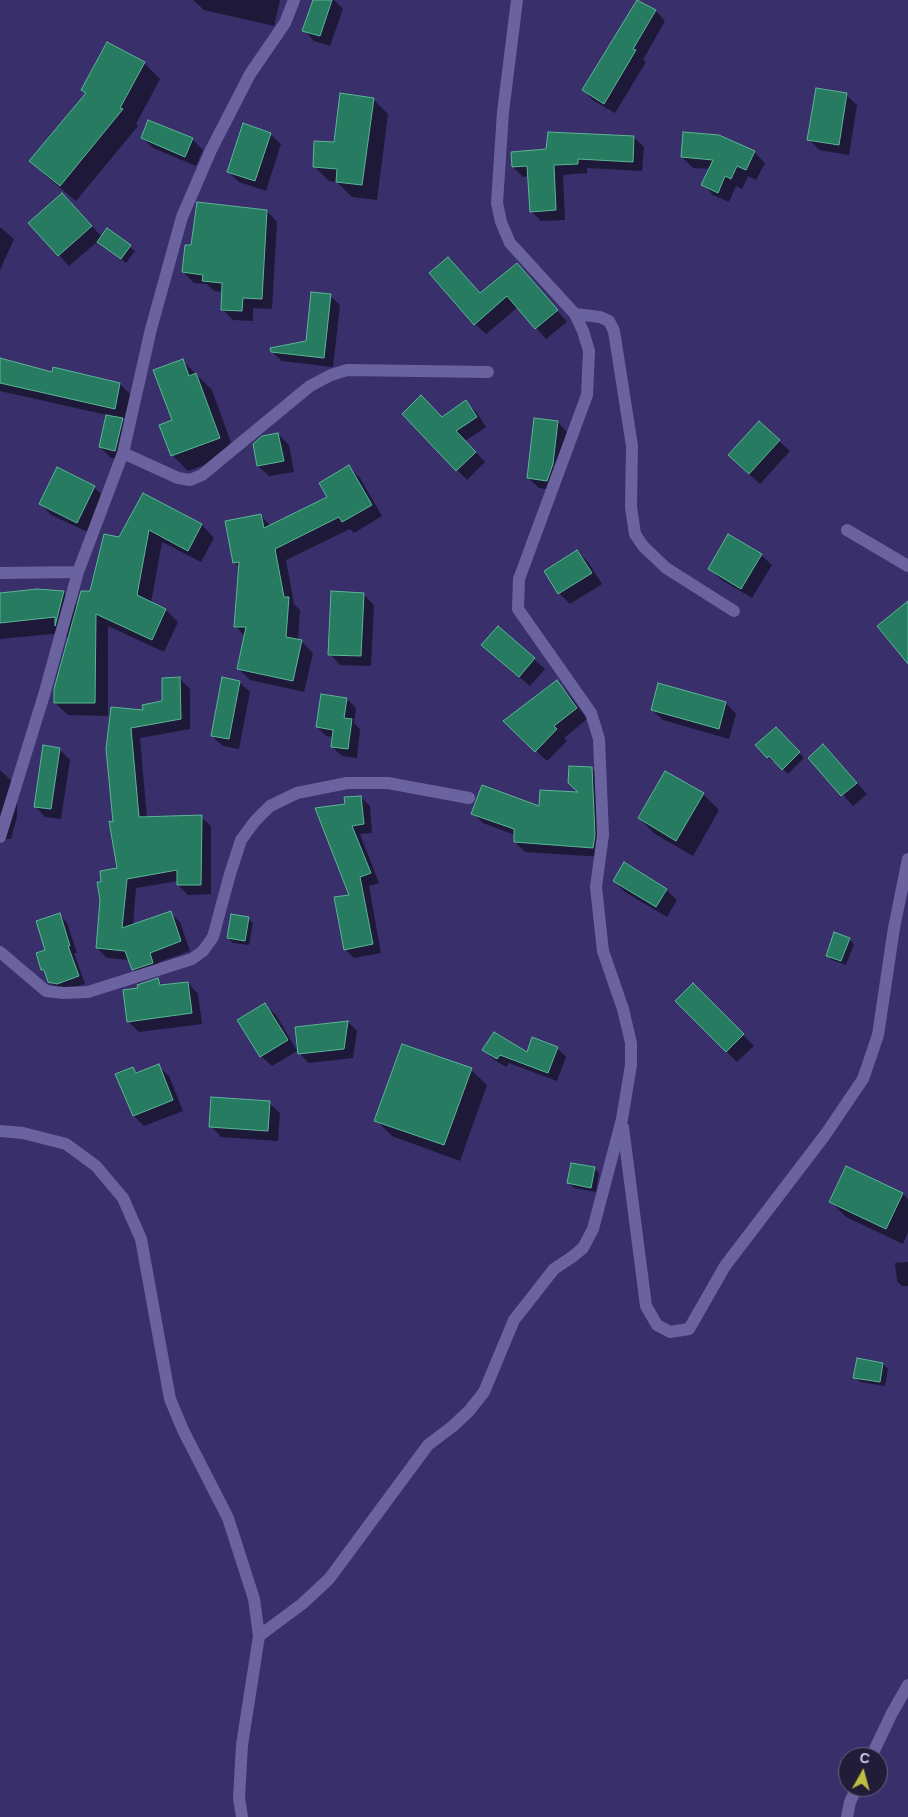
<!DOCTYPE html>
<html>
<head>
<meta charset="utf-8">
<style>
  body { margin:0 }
  #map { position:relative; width:908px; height:1817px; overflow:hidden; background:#392f6b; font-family:Helvetica,sans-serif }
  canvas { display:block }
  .north { position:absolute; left:838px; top:1747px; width:50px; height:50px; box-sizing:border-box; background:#211d38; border:1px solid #676382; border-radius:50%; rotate:7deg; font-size:14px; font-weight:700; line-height:20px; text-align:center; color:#cfcdf1 }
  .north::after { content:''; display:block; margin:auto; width:18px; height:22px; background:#c0be40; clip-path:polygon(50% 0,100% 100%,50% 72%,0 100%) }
</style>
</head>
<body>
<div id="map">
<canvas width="908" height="1817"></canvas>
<div class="north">С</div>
</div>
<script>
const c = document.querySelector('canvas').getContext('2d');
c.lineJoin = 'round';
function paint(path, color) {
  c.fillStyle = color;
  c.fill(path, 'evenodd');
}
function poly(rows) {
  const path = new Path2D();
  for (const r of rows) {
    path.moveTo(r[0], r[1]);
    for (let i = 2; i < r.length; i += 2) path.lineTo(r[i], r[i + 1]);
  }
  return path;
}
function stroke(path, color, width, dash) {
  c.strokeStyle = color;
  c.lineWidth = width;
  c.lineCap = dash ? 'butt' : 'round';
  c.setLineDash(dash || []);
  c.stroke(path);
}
const shadow = poly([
  [193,0,280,0,274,26,204,10],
  [314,0,334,0,343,9,330,46,314,41,304,30],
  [655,10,665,21,643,60,646,62,615,113,594,101,583,90],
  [144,63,160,79,136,124,138,126,76,201,47,177,31,161,86,94,82,90],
  [846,95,857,105,849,155,819,150,809,139],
  [373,99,388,114,377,200,352,197,337,182,329,181,314,166],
  [270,134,281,144,266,191,239,182,228,172],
  [634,137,644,147,642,171,587,168,587,173,563,175,565,220,541,221,531,211,529,176,523,177,513,167,547,150],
  [142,138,192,139,203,150,196,166,153,148],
  [754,152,765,163,756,180,748,176,742,189,736,186,729,202,713,195,703,184,710,169,693,168,682,157],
  [62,194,102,237,107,230,135,251,126,263,98,241,69,266,59,255],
  [267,211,277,222,272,309,253,308,253,321,233,320,222,309,223,292,214,291,207,284,194,283,183,272,192,247],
  [0,227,14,239,0,270],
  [517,264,567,322,546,339,518,307,486,334,475,324,480,294],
  [330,296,340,305,333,367,282,361,272,352,307,342],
  [0,359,53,373,120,384,130,394,125,419,121,418,133,430,126,461,111,458,100,447,107,415,0,391],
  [182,360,212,390,235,454,188,471,172,455,174,421],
  [466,402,476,412,486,427,465,441,485,462,467,480,403,414,442,418],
  [558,422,568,433,557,491,539,488,528,478],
  [278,434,289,445,294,472,269,476,258,466],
  [779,441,790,451,760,484,740,466],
  [349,467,360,478,382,516,354,533,350,529,286,560,294,604,300,610,298,640,301,641,313,653,304,692,250,680,238,668,245,636,235,626,239,567,234,562,260,515,271,526,329,497],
  [94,487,105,498,88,532,51,515,41,504],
  [143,495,202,525,214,538,201,562,162,542,151,603,166,610,178,622,164,652,108,626,108,716,68,715,55,703,69,639,63,633,0,639,0,595,37,591,64,592,78,606,91,593],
  [577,551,588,562,602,584,570,604,559,593],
  [761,555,772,565,752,598,720,579,710,569],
  [363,594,374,605,371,666,340,665,330,654],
  [494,655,534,659,545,669,530,686],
  [180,679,190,689,190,729,140,738,147,818,201,817,211,826,211,894,188,895,178,885,178,881,136,888,133,926,170,913,180,922,190,951,159,962,162,973,143,979,133,969,130,960,107,958,97,948,103,883,119,869,107,750,145,712,163,702],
  [557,681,567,692,587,719,564,738,567,741,547,761,516,732],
  [239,682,250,692,239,749,223,746,212,736],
  [347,699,356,708,354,723,360,729,357,758,342,756,332,747,334,737,326,736,317,727],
  [726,703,736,714,729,739,663,720,652,710],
  [781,733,804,758,788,774,775,760,773,762,768,757],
  [823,746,867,794,853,806,810,758],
  [59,749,70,760,61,819,45,817,35,806],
  [591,768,602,778,603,857,525,852,515,842,515,835,483,823,473,813,540,808,581,794],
  [0,770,17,786,17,817,11,839,0,839],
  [703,794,719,810,693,856,655,834,639,818],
  [360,797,370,806,372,833,360,834,379,883,369,886,381,953,354,958,345,949,350,896,346,805],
  [614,881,666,890,677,900,667,917,625,892],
  [60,915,67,923,77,953,74,953,85,984,65,991,58,990,50,982,47,974,42,970,47,951],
  [248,918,253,923,249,945,233,943,228,938],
  [849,939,854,944,846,965,832,960,827,955],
  [157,980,164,986,188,983,198,994,202,1024,139,1032,128,1021,140,989],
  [693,984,754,1046,737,1062,677,1001],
  [265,1005,276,1015,297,1051,272,1066,261,1056],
  [348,1022,357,1031,353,1058,309,1063,300,1054],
  [557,1048,566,1057,557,1081,509,1063,506,1067,493,1059,484,1050,527,1054],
  [158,1066,169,1076,183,1111,144,1126,134,1116,133,1068,138,1073],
  [471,1070,487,1085,460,1161,392,1136,376,1120],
  [269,1103,280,1113,278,1141,221,1137,211,1126],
  [594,1168,599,1173,596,1192,574,1188,569,1183],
  [847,1168,903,1194,908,1199,908,1232,903,1244,846,1217,830,1201],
  [908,1262,908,1286,902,1286,897,1281,895,1263],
  [883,1364,888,1369,885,1386,860,1382,855,1377]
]);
const building = poly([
  [313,0,332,0,320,36,302,31,313,0],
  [637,0,656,10,633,49,636,50,604,104,582,90,637,0],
  [107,42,145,62,120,108,123,109,60,186,29,161,86,93,81,90,107,42],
  [816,88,847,93,839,145,807,140,816,88],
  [340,93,374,98,362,185,336,182,337,169,313,167,314,141,334,142,340,93],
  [148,120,193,138,185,157,141,138,148,120],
  [243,123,271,133,255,181,227,172,243,123],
  [548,132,634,136,633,162,578,159,578,164,554,165,556,210,530,212,527,166,512,167,511,152,546,149,548,132],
  [683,132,719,135,755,151,746,170,737,166,731,179,725,176,718,193,701,185,713,160,681,157,683,132],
  [62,193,92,226,58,256,28,223,62,193],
  [197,202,267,210,262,299,243,298,242,311,221,310,222,283,202,281,203,275,182,272,185,245,191,245,197,202],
  [107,228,131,245,121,259,97,242,107,228],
  [448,257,480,293,517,263,558,310,535,329,507,296,474,325,429,273,448,257],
  [311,292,331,294,324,358,271,352,270,348,306,341,311,292],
  [0,358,52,372,53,367,120,383,115,409,0,383,0,358],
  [183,359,189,376,196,373,220,438,171,456,159,425,172,420,153,370,183,359],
  [421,395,442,417,466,400,477,417,456,431,476,452,456,471,402,414,421,395],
  [106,415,123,418,115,451,99,447,106,415],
  [534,418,558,421,553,464,547,481,527,478,534,418],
  [759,421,780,440,749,474,728,455,759,421],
  [278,433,284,461,257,466,253,444,262,436,278,433],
  [349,465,372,505,342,522,339,517,275,549,284,597,289,597,286,637,302,640,293,681,237,669,246,627,234,627,239,562,233,563,225,521,261,514,264,528,327,497,319,483,349,465],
  [57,467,95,486,77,523,39,504,57,467],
  [143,493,202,524,188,551,149,530,137,595,166,609,152,640,96,614,95,703,54,703,54,689,81,591,90,591,104,534,119,537,143,493],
  [728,534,762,554,741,589,708,569,728,534],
  [577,550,592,573,558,594,544,571,577,550],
  [37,589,64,591,55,626,55,617,0,623,0,593,37,589],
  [331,591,364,593,361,656,328,655,331,591],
  [908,601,908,664,877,626,908,601],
  [498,626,535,658,519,677,481,645,498,626],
  [180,677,181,719,131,728,139,817,202,815,201,885,177,885,177,870,127,879,122,928,171,911,181,941,150,953,153,963,132,970,125,951,96,948,100,900,97,882,101,882,100,871,117,868,109,821,113,822,106,749,111,707,143,710,142,705,162,701,162,678,180,677],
  [222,677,240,681,229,739,211,736,222,677],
  [557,680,577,708,554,726,557,729,535,752,503,721,557,680],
  [658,683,726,702,719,729,651,710,658,683],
  [321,694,347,698,344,718,352,719,348,749,331,747,333,730,316,727,321,694],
  [776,727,800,752,782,770,769,756,767,758,755,745,776,727],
  [823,744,857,783,841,796,808,758,823,744],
  [43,745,60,748,51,809,34,807,43,745],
  [569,766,592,767,595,835,593,848,514,842,514,829,471,814,482,785,539,806,540,790,578,792,568,783,569,766],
  [665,771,704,793,676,841,638,818,665,771],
  [361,796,364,824,352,826,371,873,360,877,373,944,344,950,334,897,349,895,315,808,345,804,344,797,361,796],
  [624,862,667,889,656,907,613,881,624,862],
  [60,913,70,946,68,946,79,976,57,984,48,982,44,970,41,970,36,953,45,950,36,921,60,913],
  [231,914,249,917,245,941,227,938,231,914],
  [834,932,850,938,841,961,826,956,834,932],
  [158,978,160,985,188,982,192,1013,127,1022,123,990,138,988,137,985,158,978],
  [693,983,744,1034,726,1052,675,1001,693,983],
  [265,1003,288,1040,260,1057,237,1020,265,1003],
  [348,1021,344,1049,298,1054,295,1027,348,1021],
  [494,1032,527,1052,532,1037,558,1047,548,1073,500,1055,497,1059,482,1050,494,1032],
  [402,1044,472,1068,444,1145,374,1121,402,1044],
  [159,1064,173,1100,133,1116,115,1074,133,1067,136,1073,159,1064],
  [211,1097,270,1101,268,1131,209,1127,211,1097],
  [571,1163,595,1167,591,1188,567,1183,571,1163],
  [846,1166,903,1193,886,1229,829,1202,846,1166],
  [857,1358,883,1363,880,1382,853,1378,857,1358]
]);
const minor = poly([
  [575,314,600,317,609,321,614,331,632,446,631,507,635,534,643,546,666,568,734,611],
  [123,453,178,478,190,480,202,475,310,386,331,375,347,370,488,372],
  [847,530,908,566],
  [0,573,78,572],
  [0,837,44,695,78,572,123,453,151,329,182,217,211,150,250,74,285,23,294,0],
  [0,952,46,991,64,993,88,992,192,959,203,951,213,937,230,874,241,840,255,821,270,806,297,793,347,783,388,783,469,798],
  [623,1127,646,1306,657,1325,670,1332,689,1329,725,1266,825,1135,863,1079,878,1035,894,928,908,859],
  [0,1131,23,1133,66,1144,96,1166,123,1198,141,1239,170,1399,183,1430,228,1518,254,1599,259,1636,242,1745,239,1798,242,1817],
  [259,1636,302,1604,329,1579,428,1445,453,1426,469,1411,484,1392,514,1320,554,1269,572,1257,583,1248,593,1229,622,1119,631,1065,631,1043,623,1009,603,951,600,924,596,887,603,835,599,739,591,713,518,609,519,579,587,395,589,351,583,331,575,314,510,243,501,222,497,203,503,112,517,0],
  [871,1757,892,1713,908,1685],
  [847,1817,850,1802,857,1787]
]);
paint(shadow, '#0007');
paint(building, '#267b60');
stroke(building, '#5bb696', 1);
stroke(minor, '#6a63a0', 12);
</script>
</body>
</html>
